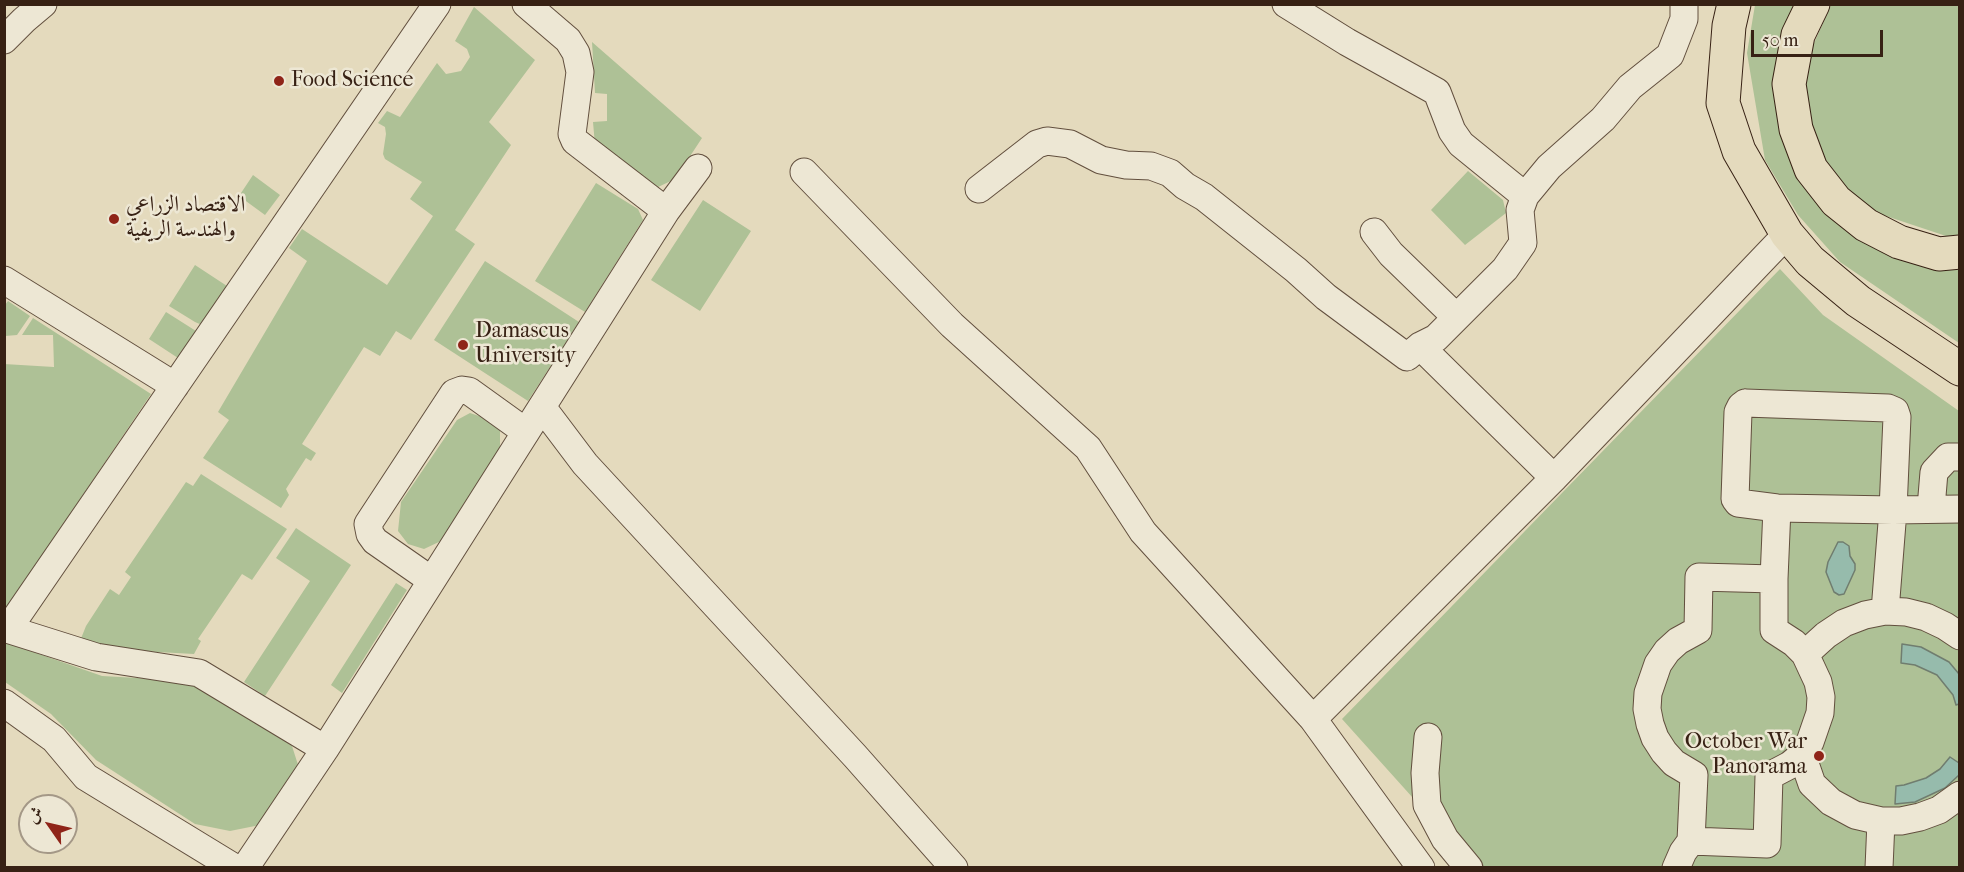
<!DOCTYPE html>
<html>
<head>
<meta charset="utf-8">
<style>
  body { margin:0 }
  #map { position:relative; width:1964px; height:872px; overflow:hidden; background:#e4dabd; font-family:"IM FELL French Canon",Amiri,serif }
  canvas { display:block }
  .frame { position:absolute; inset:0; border:6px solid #372114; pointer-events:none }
  .north { position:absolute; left:18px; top:794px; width:60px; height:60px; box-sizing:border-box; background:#ede7d4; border:2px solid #a49887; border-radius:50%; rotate:304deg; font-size:16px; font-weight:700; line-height:24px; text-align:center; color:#372114 }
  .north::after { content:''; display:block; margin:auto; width:21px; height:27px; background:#8f2418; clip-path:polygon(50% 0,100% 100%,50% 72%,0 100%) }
  .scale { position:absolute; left:1751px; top:30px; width:132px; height:27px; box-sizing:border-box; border:3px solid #372114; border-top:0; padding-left:8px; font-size:18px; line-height:21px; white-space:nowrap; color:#372114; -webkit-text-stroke:4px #ede7d4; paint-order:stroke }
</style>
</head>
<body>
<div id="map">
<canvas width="1964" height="872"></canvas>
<div class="frame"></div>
<div class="north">ش</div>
<div class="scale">50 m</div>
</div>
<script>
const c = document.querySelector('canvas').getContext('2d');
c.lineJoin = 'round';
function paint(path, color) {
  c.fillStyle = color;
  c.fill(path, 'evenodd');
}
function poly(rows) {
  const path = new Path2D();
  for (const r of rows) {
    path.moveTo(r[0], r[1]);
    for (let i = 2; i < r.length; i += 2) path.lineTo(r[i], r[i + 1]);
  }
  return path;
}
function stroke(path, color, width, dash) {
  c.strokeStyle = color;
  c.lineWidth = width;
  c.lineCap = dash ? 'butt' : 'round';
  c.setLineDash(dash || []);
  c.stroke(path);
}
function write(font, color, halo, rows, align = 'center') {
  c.font = font + ' "IM FELL French Canon",Amiri,serif';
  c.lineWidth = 5;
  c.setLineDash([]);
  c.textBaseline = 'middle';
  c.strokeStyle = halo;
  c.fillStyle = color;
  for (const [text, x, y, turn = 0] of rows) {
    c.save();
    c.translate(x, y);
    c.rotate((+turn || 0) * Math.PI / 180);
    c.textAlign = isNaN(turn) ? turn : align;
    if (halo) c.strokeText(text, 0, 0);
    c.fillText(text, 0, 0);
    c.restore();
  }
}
const green = poly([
  [1755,5,1793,5,1777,80,1808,186,1959,264,1959,343,1840,262,1798,215,1765,160,1747,53],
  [1831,5,1959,5,1959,235,1949,237,1874,212,1830,173,1805,114,1806,61],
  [474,7,535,60,489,122,511,145,455,230,475,244,411,340,396,331,380,356,364,347,302,444,316,453,311,461,306,458,286,489,289,495,281,508,203,458,229,420,218,412,307,261,289,248,302,229,387,285,433,216,410,199,422,182,385,159,383,154,386,134,385,127,378,123,387,111,400,117,437,63,446,74,461,71,470,57,467,49,455,41],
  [592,42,702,138,675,179,656,188,595,145,593,122,607,121,607,94,595,93],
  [1468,171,1503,200,1506,213,1465,245,1431,210],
  [253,175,280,195,265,215,239,196],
  [596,183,638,209,643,220,585,312,535,281],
  [703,200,751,231,700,311,651,280],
  [485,261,579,322,528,401,434,340],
  [195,265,227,286,202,325,195,322,169,306],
  [1780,269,1823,315,1959,411,1959,867,1475,867,1342,719],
  [8,301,30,316,17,335,5,336,5,305],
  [166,312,196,331,178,358,149,339],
  [33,318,151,394,6,609,4,608,4,364,54,367,53,335,22,335],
  [470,413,485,418,500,426,500,449,441,541,424,549,408,544,398,531,401,502,457,420],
  [201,474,287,529,252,580,242,574,198,639,201,641,194,654,139,651,80,641,86,626,110,589,119,595,131,577,125,572,186,482,193,486],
  [296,528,351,565,265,696,244,682,310,581,276,558],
  [396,583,407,590,342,693,331,685],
  [5,642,102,676,192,681,266,726,292,746,299,768,260,825,230,831,195,824,96,760,51,714,5,682]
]);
const water = poly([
  [1838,542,1843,542,1849,546,1850,556,1855,564,1855,570,1844,594,1839,595,1834,592,1826,572,1828,562,1838,542],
  [1902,644,1921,647,1949,662,1959,674,1959,704,1956,705,1953,695,1937,675,1915,665,1901,663,1902,644],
  [1950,757,1959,763,1959,775,1945,788,1915,802,1895,804,1896,786,1904,785,1926,778,1940,769,1950,757]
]);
const minor = poly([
  [1286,4,1347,42,1437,92,1452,131,1461,144,1525,196],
  [4,40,24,20,43,4],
  [804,172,952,325,1088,448,1143,532,1313,719,1421,868],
  [979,189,1037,144,1047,141,1070,144,1101,160,1126,165,1151,166,1170,173,1185,186,1204,197,1296,270,1326,297,1407,357,1420,346,1436,338,1505,269,1523,243,1520,210,1525,196,1549,167,1603,119,1630,87,1670,55,1684,19,1684,4],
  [666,211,698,168],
  [1374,232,1391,254,1456,317],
  [4,280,175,386],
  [1420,346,1554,478],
  [1745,403,1888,408,1895,411,1897,417,1893,510,1777,508,1738,503,1735,499,1738,412,1741,406,1745,403],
  [542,407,585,464,855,756,954,868],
  [1931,508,1934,472,1948,457,1960,457],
  [1699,577,1774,579,1774,630,1794,643,1805,654,1818,682,1821,697,1820,713,1810,742,1802,755,1790,765,1769,776,1767,844,1691,841,1694,775,1674,763,1664,752,1655,738,1650,724,1647,709,1648,693,1658,664,1667,651,1678,641,1698,630,1699,577],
  [1774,579,1777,508],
  [431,580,375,541,370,534,368,524,454,393,462,390,469,391,526,432],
  [1885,611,1893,510,1960,509],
  [4,628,96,657,199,673,325,749],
  [8,629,437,4],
  [1805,654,1826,635,1844,623,1865,615,1885,611,1906,612,1926,617,1945,626,1960,636],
  [4,703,54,739,86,777,235,868],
  [1313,719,1554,478,1787,234],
  [1428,737,1425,773,1427,805,1445,839,1469,868],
  [1802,755,1812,784,1831,802,1855,815,1881,821,1901,821,1920,817,1939,810,1960,795],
  [245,868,325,749,666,211,575,141,572,134,580,72,576,53,568,40,526,4],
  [1676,868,1683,852,1691,841],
  [1879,868,1881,821]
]);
const highway = poly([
  [1734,4,1729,26,1723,103,1739,151,1787,234,1810,261,1858,301,1960,369],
  [1813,4,1798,35,1789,84,1796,129,1811,169,1836,201,1866,225,1899,242,1939,254,1960,252]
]);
const markers = [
  [279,81,6,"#8f2418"],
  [114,219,6,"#8f2418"],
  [463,345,6,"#8f2418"],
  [1819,756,6,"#8f2418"]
];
const poiNames = [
  ["Food Science",291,81],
  ["الاقتصاد الزراعي",126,206],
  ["والهندسة الريفية",126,231],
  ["Damascus",475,332],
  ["University",475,357],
  ["October War",1807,743,"right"],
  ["Panorama",1807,768,"right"]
];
paint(green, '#aec196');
paint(water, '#96bbac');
stroke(water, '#707d6f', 1.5);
stroke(minor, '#624f3e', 29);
stroke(highway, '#372114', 35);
stroke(minor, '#ede7d4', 27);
stroke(highway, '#e4dabd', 33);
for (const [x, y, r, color] of markers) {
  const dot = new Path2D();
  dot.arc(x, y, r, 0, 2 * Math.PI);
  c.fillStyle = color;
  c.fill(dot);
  stroke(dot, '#ede7d4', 2);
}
write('22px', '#372114', '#ede7d4', poiNames, 'left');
</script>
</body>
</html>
